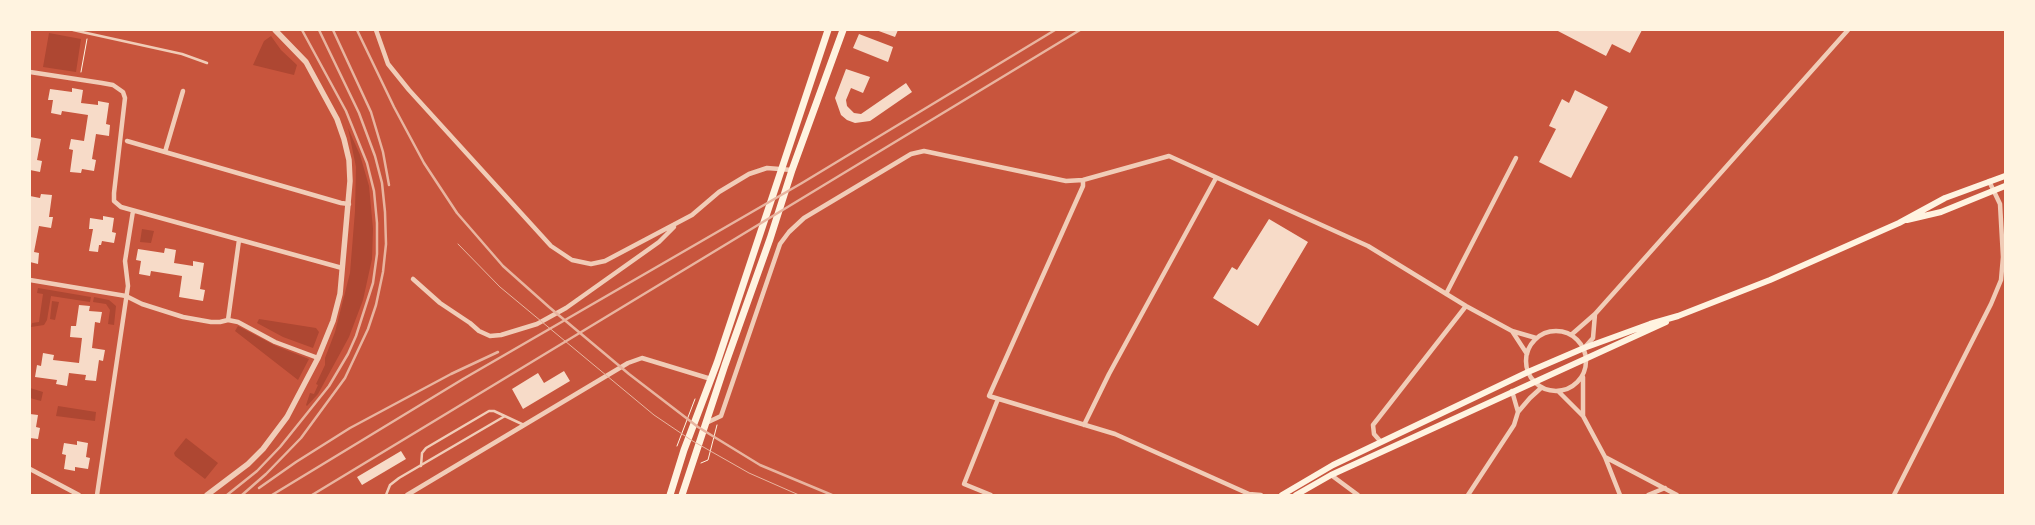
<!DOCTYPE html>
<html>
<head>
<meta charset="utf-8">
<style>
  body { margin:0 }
  #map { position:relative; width:2035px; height:525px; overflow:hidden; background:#c8553d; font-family:Poppins,sans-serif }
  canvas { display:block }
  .frame { position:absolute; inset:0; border:31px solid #fff3e0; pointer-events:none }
</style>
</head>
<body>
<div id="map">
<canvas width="2035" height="525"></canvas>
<div class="frame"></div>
</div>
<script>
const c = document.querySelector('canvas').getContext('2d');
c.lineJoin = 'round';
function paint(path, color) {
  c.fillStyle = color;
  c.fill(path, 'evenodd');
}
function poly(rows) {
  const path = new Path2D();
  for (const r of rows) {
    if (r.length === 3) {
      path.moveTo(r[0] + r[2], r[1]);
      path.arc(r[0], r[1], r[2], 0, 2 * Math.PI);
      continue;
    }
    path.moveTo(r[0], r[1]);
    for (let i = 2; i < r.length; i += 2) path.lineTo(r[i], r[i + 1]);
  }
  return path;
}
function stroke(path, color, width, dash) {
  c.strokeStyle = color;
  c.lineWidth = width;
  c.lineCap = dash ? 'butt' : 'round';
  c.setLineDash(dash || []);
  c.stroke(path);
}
const green = poly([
  [49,33,81,39,76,72,43,67],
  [271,36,281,50,297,65,294,75,253,65,264,41],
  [348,128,360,155,369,186,373,229,372,259,363,300,349,337,318,394,307,406,306,405,310,393,314,394,318,385,316,384,325,365,325,358,335,332,350,273,355,211,356,167],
  [142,229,154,231,151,243,140,242],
  [38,288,91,297,90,302,51,296,47,320,44,325,31,327,32,323,39,322,43,294,37,293],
  [94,297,109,300,116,306,114,325,108,324,110,310,106,304,93,302],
  [52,301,59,302,55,320,50,319],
  [259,319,316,328,319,332,313,348,283,337,257,323],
  [238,326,276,346,309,359,298,380,235,331],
  [30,388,43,392,41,401,30,398],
  [58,406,96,412,95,421,56,416],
  [186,438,218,463,205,479,175,456,174,453]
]);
const building = poly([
  [876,30,898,30,895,37],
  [1556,30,1642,30,1630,53,1612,44,1606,56],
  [859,34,893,47,888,62,853,48],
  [846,69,870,77,863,93,851,88,846,100,847,106,854,113,861,114,906,83,912,92,870,121,855,123,847,120,841,115,835,98],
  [72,88,83,90,81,103,98,105,98,101,109,103,106,124,110,125,109,136,96,134,92,159,96,160,94,171,82,169,81,173,70,172,73,150,69,149,71,139,84,141,88,115,62,111,61,115,51,113,53,100,48,100,50,89,72,92],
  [1575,90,1608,107,1571,178,1539,162,1556,129,1549,126,1562,99,1569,103],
  [30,137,41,139,37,160,42,161,40,172,30,170],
  [41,194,52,195,49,217,53,217,51,228,39,226,34,252,39,253,38,264,30,262,30,196,40,198],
  [103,216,114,218,112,232,116,233,114,243,102,241,101,245,99,245,98,252,89,251,93,229,89,229,90,218,103,220],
  [1269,219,1308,242,1258,326,1213,298,1232,267,1237,270],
  [165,248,176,250,174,263,193,266,193,261,204,263,200,289,205,290,203,301,179,297,182,276,151,271,150,276,139,274,141,261,136,260,138,249,164,253],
  [79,305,90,306,89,311,102,312,100,323,95,322,92,348,105,350,103,361,99,360,96,381,85,380,86,375,69,373,67,386,56,384,57,380,35,377,37,365,41,366,43,353,54,355,53,360,79,363,82,338,70,337,71,326,76,326],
  [564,371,570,381,523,409,512,389,538,373,544,383],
  [30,414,38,415,36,427,40,428,38,439,30,438],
  [77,441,88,443,86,457,90,458,88,469,75,467,75,471,64,469,66,455,62,454,64,443,77,445],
  [401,451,406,459,362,485,357,477]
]);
const path = poly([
  [81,72,87,39],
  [677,446,695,399],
  [701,463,708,460,717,425]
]);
const service = poly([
  [73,30,182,54,207,63],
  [421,466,422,453,426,448,489,411,494,411,524,425],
  [386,495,390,485,399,478,505,416]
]);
const minor = poly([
  [376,30,388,64,409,90,551,246,572,260,591,264,605,261,692,215,719,192,749,174,767,168,792,170],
  [30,72,102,83,113,85,123,92,125,98,114,193,114,201,121,207,342,268],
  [127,141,341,203,349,204],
  [165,152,183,91],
  [1083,180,1083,186,989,396,1115,434,1249,494,1261,495],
  [413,279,440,303,470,323,479,331,490,336,501,335,537,324,566,308,659,242,674,227],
  [30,280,126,296,142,304,183,317,211,322,220,322,228,320,238,322,275,342,318,358],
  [1446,294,1516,158],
  [228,320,239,240],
  [1556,361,30],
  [1512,331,1527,354],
  [1571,335,1595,314,1848,30],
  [1585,347,1593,338,1595,314],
  [1583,377,1583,416],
  [1512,391,1518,412],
  [1558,391,1583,416,1605,457,1620,495],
  [706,423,721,416,780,244,789,232,804,218,911,154,924,151,1066,181,1083,180,1169,156,1368,246,1466,306,1512,331,1536,338],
  [1084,425,1109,374,1216,178],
  [1381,442,1374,434,1373,425,1466,306],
  [1605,457,1677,495],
  [30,469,79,495],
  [1331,475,1358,495],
  [97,495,128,286,125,261,133,211],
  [407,495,628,363,642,358,711,379],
  [991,495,964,484,998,399],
  [1468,495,1514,425,1518,412,1530,398,1541,388],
  [1648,495,1665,488],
  [1894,495,1991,304,2001,280,2003,257,2000,204,1989,181]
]);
const tertiary = poly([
  [207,495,248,464,263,449,287,417,318,358,333,321,340,294,350,181,349,160,344,139,337,119,306,62,275,30]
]);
const secondary = poly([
  [1907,220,1941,212,2005,186],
  [1282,495,1333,465,1528,372,1584,348,1650,324,1678,316,1770,280,1899,223,1945,198,2005,176],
  [1296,495,1331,475,1666,322]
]);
const primary = poly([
  [670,495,684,450,717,363,828,30],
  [682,495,725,365,770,239,792,170,843,30]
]);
const tram = poly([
  [458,244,500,287,654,415,691,440,749,473,799,495]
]);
const rail = poly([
  [333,30,371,112,383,152,389,185],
  [357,30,394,107,424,163,457,213,503,266,549,307,629,374,698,427,760,465,832,495],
  [259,488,296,462,350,428,451,374,498,352],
  [227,495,257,471,280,447,329,386,348,354,356,336,373,283,377,254,377,223,374,191,367,163,346,111,302,30],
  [242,495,266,474,301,438,345,378,368,329,376,305,383,272,386,244,385,212,382,183,375,156,359,113,319,30],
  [272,495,463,379,802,183,1055,30],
  [312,495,1080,30]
]);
paint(green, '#ae4732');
paint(building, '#f7dbc8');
stroke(path, '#fff3e0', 1);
stroke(service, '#f1ccb7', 2.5);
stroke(minor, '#f1ccb7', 4.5);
stroke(tertiary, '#f1ccb7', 5.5);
stroke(secondary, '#fff3e0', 6);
stroke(primary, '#fff3e0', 7);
stroke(tram, '#e9b49f', 1);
stroke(rail, '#e9b49f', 2.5);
</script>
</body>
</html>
